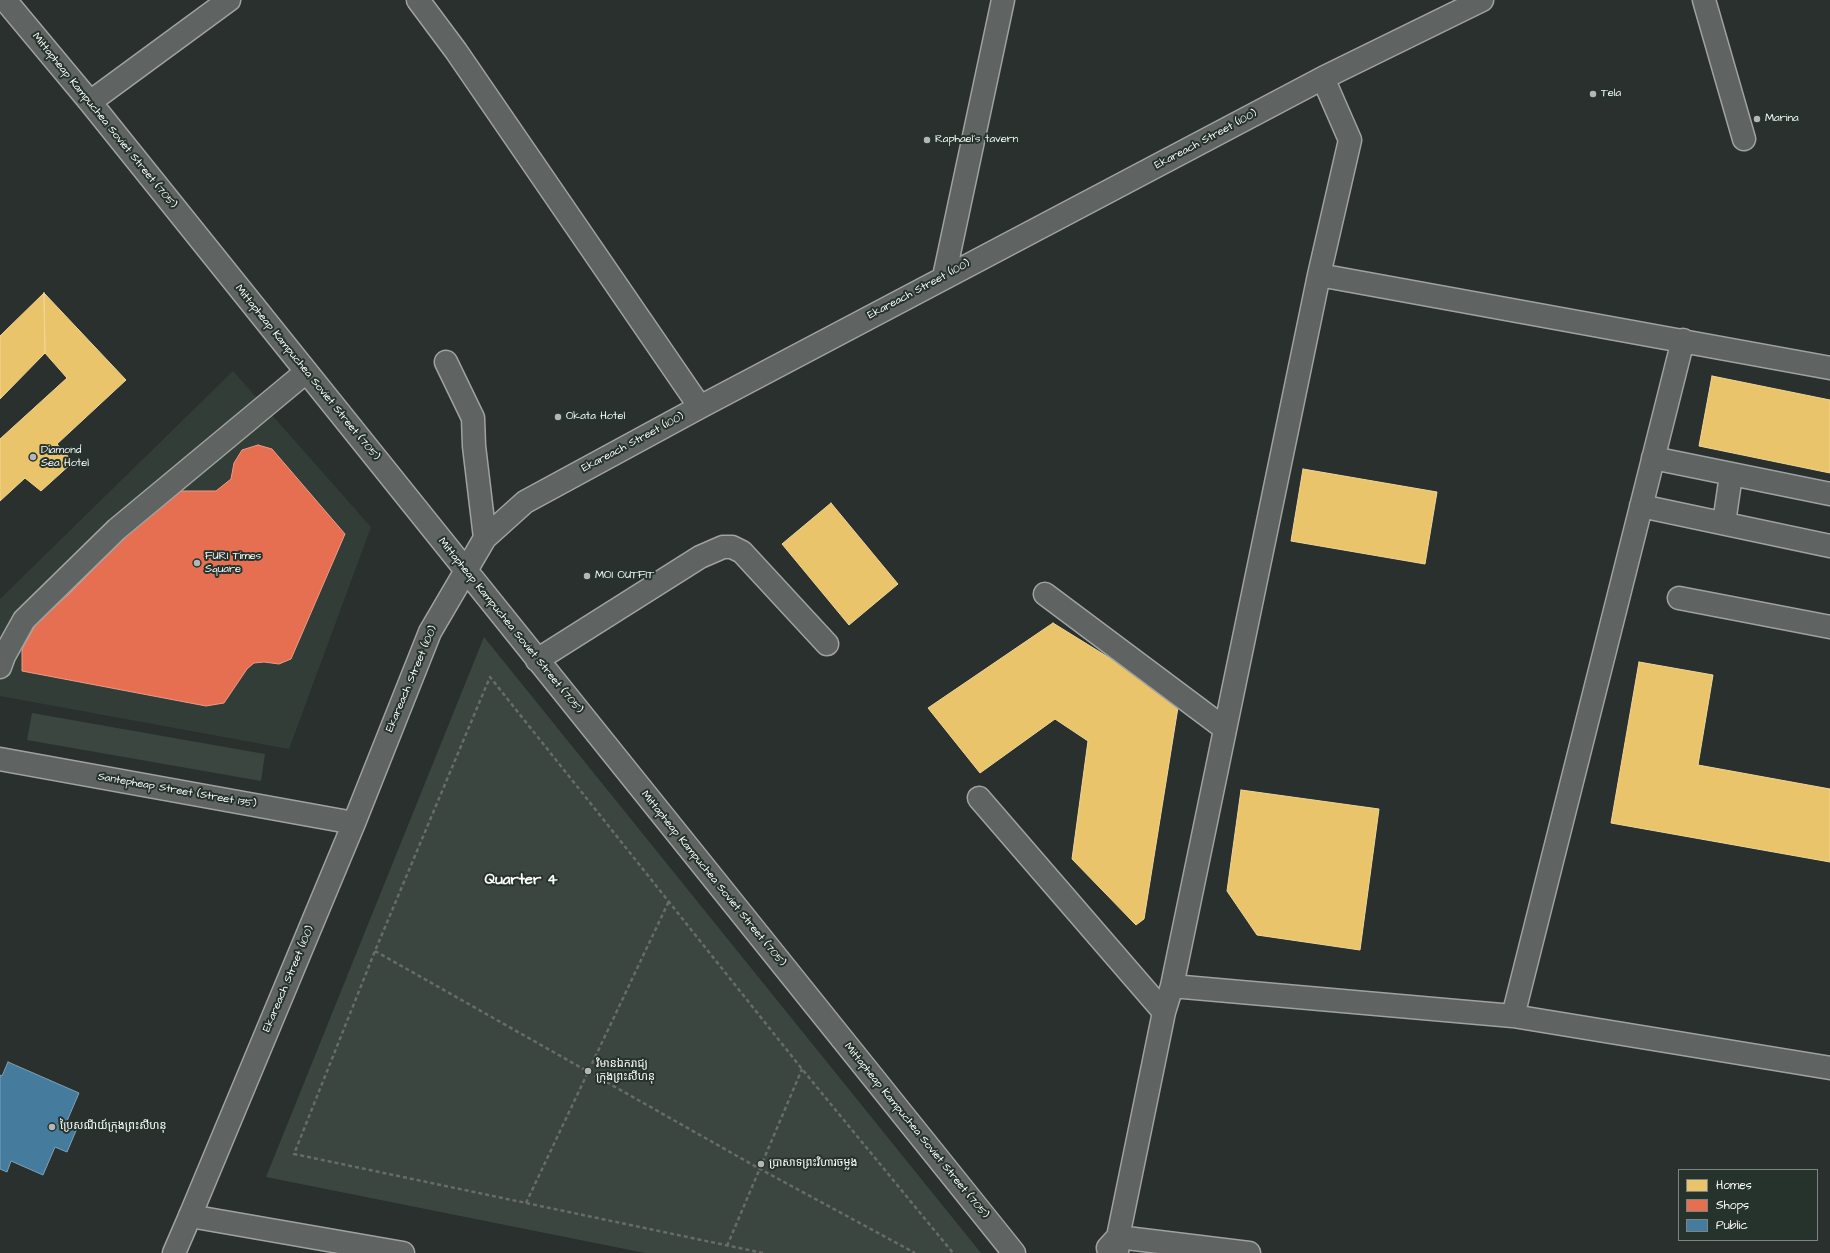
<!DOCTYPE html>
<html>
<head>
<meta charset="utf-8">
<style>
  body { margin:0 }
  #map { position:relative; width:1830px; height:1253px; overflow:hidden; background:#29302d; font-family:"Architects Daughter",sans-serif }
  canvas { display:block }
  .legend { position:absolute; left:1678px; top:1169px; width:140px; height:72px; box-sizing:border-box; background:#26332d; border:1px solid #7d8581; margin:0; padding:5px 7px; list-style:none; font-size:12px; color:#fff }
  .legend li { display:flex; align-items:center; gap:8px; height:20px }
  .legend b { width:20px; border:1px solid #7d8581 }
</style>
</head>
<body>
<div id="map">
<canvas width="1830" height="1253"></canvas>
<ul class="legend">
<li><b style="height:11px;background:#e9c46a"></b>Homes</li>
<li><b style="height:11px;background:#e76f51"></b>Shops</li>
<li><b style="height:11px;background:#457b9d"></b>Public</li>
</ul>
</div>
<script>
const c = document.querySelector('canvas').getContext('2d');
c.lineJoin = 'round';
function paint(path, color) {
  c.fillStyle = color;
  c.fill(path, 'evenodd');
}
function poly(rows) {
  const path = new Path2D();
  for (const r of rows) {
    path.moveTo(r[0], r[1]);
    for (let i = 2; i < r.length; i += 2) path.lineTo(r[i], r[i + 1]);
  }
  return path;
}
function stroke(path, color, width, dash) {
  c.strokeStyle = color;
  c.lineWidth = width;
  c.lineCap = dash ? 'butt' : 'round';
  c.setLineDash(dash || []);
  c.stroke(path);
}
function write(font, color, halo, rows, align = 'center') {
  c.font = font + ' "Architects Daughter","Noto Sans Khmer",sans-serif';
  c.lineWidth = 4;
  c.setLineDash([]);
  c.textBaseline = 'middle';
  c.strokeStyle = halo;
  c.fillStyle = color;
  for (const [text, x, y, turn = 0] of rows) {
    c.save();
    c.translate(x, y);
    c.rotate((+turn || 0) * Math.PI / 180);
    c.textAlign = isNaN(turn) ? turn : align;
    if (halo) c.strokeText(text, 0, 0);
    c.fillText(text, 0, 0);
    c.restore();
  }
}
const built = poly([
  [233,371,371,527,289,749,0,696,0,599]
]);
const green = poly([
  [484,637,981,1253,645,1253,266,1177],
  [32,713,265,754,261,781,27,740]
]);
const homes = poly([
  [44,293,126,380,57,444,73,462,41,491,25,478,0,501,0,439,67,378,45,353,44,293],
  [44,293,45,353,0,399,0,336,44,293],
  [1712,376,1830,400,1830,473,1699,446,1712,376],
  [1303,469,1437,492,1425,564,1291,541,1303,469],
  [831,503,898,584,849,625,782,544,831,503],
  [1053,623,1179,701,1144,919,1136,925,1072,859,1088,741,1055,719,980,773,928,708,1053,623],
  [1639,662,1713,675,1698,765,1830,789,1830,862,1611,823,1639,662],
  [1241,790,1379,809,1360,950,1257,935,1227,891,1241,790]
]);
const shops = poly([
  [258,445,272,449,345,534,291,659,279,664,264,662,254,663,247,669,224,703,206,706,22,671,22,649,36,624,69,594,171,491,216,491,231,479,234,463,242,450,258,445]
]);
const public = poly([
  [8,1062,79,1093,67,1121,78,1126,67,1152,55,1147,43,1175,11,1161,7,1172,0,1169,0,1075,2,1076,8,1062]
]);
const path = poly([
  [375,951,760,1169,915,1253],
  [526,1203,669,901],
  [727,1246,802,1069],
  [763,1253,294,1154,375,951,490,677,802,1069,953,1253]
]);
const minor = poly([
  [5,0,90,102,1014,1253],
  [418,0,456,51,700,407],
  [1704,0,1744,139],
  [90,102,229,0],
  [1319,275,1830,368],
  [944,277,1003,0],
  [446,362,473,418,474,446,485,538],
  [1653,458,1830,494],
  [1641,506,1830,546],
  [1724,523,1731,475],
  [1045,594,1224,728],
  [1679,598,1830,627],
  [537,660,700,557,723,547,732,547,742,552,827,644],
  [0,667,4,656,24,620,117,529,306,372],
  [0,759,354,823],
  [979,798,1164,1012],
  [1172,986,1513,1016,1830,1068],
  [1513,1016,1683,340],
  [190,1216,354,823,430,632,485,538,525,502,700,407,1323,78,1482,0],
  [1108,1248,1118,1237,1249,1253],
  [1117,1253,1118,1237,1164,1012,1172,986,1319,275,1350,140,1323,78]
]);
const major = poly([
  [174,1253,190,1216,403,1253]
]);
const markers = [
  [1593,94,4,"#b4b7b6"],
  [1757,119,4,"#b4b7b6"],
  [927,140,4,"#b4b7b6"],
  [558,417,4,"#b4b7b6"],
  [33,457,4,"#b4b7b6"],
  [197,563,4,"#b4b7b6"],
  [587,576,4,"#b4b7b6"],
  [588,1071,4,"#b4b7b6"],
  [52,1127,4,"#b4b7b6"],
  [761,1164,4,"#b4b7b6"]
];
const poiNames = [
  ["Tela",1601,94],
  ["Marina",1765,119],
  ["Raphael's tavern",935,140],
  ["Okata Hotel",566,417],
  ["Diamond",41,451],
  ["Sea Hotel",41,464],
  ["FURI Times",205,557],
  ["Square",205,570],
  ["MOI OUTFIT",595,576],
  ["វិមានឯករាជ្យ",596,1065],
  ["ក្រុងព្រះសីហនុ",596,1078],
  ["ប្រៃសណីយ៍ក្រុងព្រះសីហនុ",60,1127],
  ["ប្រាសាទព្រះវិហារចម្លង",769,1164]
];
const streetNames = [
  ["Mittapheap Kampuchea Soviet Street (705)",104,121,51],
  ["Ekareach Street (100)",1206,140,-28],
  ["Ekareach Street (100)",919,290,-28],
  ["Mittapheap Kampuchea Soviet Street (705)",307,373,51],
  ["Ekareach Street (100)",633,443,-28],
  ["Mittapheap Kampuchea Soviet Street (705)",510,626,51],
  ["Ekareach Street (100)",412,679,-67],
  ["Santepheap Street (Street 135)",177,791,10],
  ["Mittapheap Kampuchea Soviet Street (705)",713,879,51],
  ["Ekareach Street (100)",289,979,-67],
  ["Mittapheap Kampuchea Soviet Street (705)",916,1131,51]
];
const districtNames = [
  ["Quarter 4",521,881]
];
paint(built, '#323d38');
paint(green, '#3b4641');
paint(homes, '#e9c46a');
stroke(homes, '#f0d697', 1);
paint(shops, '#e76f51');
stroke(shops, '#ee9a85', 1);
paint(public, '#457b9d');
stroke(public, '#7da3ba', 1);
stroke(minor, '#9fa2a0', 25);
stroke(major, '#9fa2a0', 25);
stroke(path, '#686c69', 2.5, [4, 3]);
stroke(minor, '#5f6362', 22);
stroke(major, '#5f6362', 22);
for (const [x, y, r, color] of markers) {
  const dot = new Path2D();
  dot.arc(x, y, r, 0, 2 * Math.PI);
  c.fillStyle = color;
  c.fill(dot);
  stroke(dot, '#26332d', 1.5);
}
write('11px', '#fff', '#26332d', poiNames, 'left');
write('11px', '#fff', '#26332d', streetNames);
write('bold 15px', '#fff', '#26332d', districtNames);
</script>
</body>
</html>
